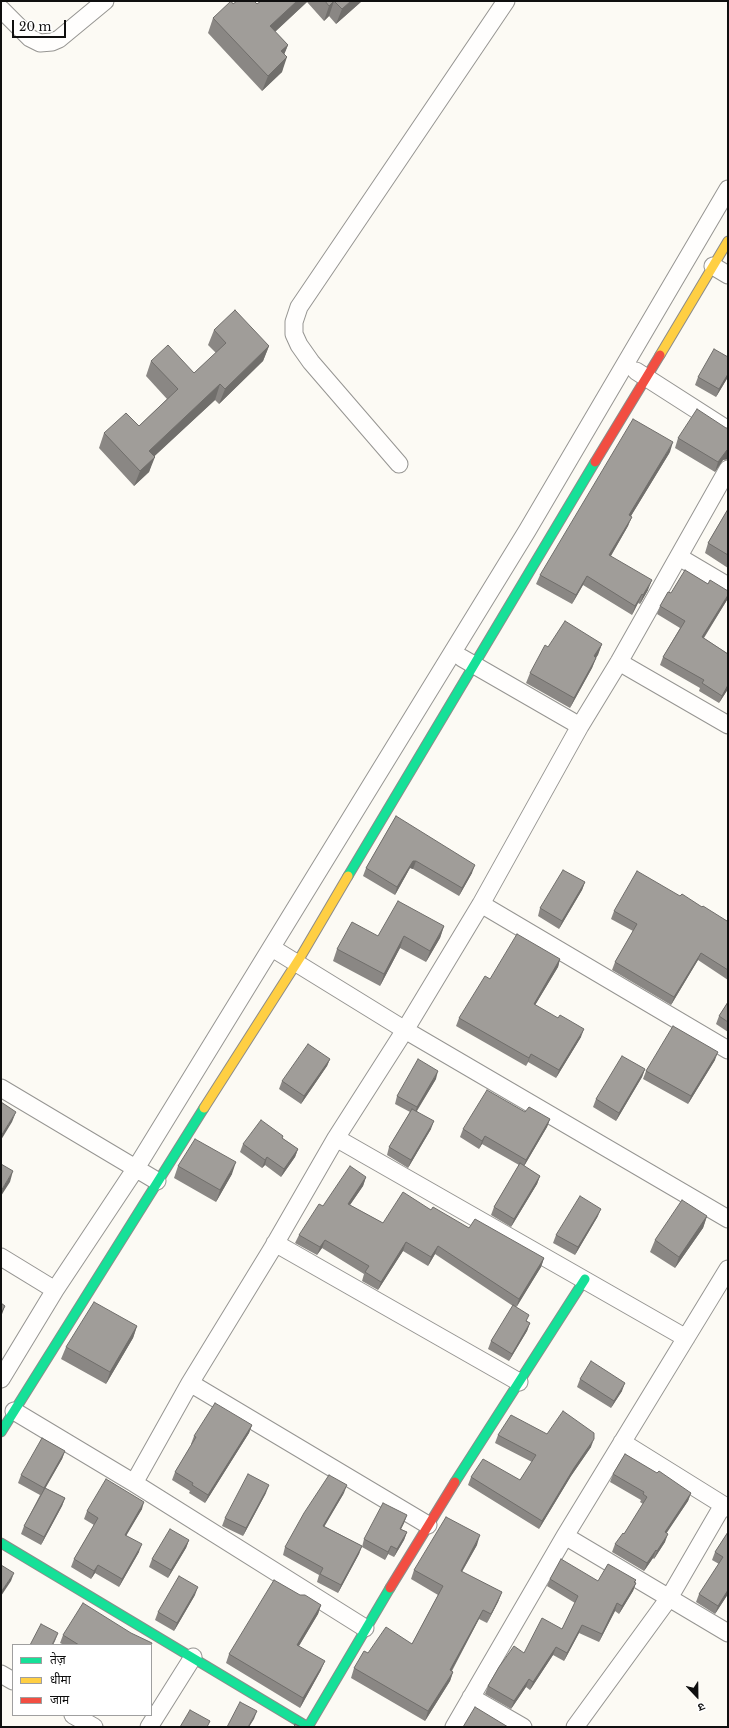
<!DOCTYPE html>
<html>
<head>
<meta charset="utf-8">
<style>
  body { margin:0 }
  #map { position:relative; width:729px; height:1728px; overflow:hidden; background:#fcfaf4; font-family:"Libre Baskerville","Noto Sans Devanagari",serif }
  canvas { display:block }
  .frame { position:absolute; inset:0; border:2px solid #0f0f0f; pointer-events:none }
  .legend { position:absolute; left:12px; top:1644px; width:140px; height:72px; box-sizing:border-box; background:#fff; border:1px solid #9f9f9f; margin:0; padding:5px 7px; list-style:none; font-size:12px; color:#0f0f0f }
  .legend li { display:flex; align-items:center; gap:8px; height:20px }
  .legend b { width:20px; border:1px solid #9f9f9f }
  .north { position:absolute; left:677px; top:1676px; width:40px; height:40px; -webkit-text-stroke:3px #fff; paint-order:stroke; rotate:158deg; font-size:11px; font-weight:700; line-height:16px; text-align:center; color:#0f0f0f }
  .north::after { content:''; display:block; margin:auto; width:14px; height:18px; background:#0f0f0f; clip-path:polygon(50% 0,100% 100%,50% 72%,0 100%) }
  .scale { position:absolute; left:12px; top:20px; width:54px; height:18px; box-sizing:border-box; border:2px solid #0f0f0f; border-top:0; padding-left:5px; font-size:12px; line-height:14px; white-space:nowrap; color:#0f0f0f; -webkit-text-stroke:3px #fff; paint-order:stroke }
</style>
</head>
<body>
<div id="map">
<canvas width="729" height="1728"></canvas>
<div class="frame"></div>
<ul class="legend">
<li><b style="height:5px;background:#16e098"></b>तेज़</li>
<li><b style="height:5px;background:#ffcf43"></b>धीमा</li>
<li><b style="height:5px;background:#f24e42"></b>जाम</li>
</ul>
<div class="north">उ</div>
<div class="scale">20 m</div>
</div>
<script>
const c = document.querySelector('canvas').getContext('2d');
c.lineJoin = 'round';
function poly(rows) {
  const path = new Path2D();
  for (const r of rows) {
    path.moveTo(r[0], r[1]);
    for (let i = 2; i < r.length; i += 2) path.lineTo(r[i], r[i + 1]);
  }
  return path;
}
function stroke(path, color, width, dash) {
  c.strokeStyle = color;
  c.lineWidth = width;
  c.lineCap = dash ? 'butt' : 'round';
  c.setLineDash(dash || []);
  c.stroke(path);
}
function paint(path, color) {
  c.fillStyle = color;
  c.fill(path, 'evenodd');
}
const street = poly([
  [1,9,30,38,40,43,52,42,59,39,105,1],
  [713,266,728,275],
  [636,371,728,430],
  [399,464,311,362,299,345,294,334,294,322,299,307,506,1],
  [679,557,728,586],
  [462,658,580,726],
  [619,662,728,725],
  [481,904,728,1050],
  [272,948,405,1030,728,1219],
  [1,1088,157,1181],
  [336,1138,686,1338],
  [275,1243,519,1382],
  [1,1257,55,1290],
  [1,1379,55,1290,136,1168,527,531,728,189],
  [190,1383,428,1525],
  [14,1411,134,1483,365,1628],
  [622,1442,728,1508],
  [134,1483,190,1383,272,1249,336,1138,405,1030,481,904,580,726,619,662,728,469],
  [565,1536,728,1633],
  [1,1674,13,1681],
  [471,1697,523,1727],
  [73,1715,94,1727],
  [149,1727,193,1657],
  [454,1727,565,1536,728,1269],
  [575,1727,669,1598,723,1505]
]);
const fast = poly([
  [348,876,595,462],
  [1,1432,204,1108],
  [455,1482,585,1279],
  [1,1543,308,1727,390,1588]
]);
const slow = poly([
  [660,355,728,241],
  [204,1108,301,956,348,876]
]);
const jam = poly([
  [595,462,660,355],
  [390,1588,455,1482]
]);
const wall = poly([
  [261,1,362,1,336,24,329,16,324,21,307,2,275,32,288,45,284,54,282,72,262,91,208,33,213,18,233,4,257,4],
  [214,330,269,346,263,361,219,404,215,400,154,456,149,472,134,486,99,448,104,433,139,426,167,399,146,376,151,361,194,373,216,353,208,345],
  [728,357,728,377,716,397,695,385,698,377],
  [726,428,728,428,728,459,723,460,715,472,675,448,678,438],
  [670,452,631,516,628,526,611,556,648,590,640,604,638,603,632,615,583,585,572,604,536,584,540,575],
  [728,509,728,568,705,553,708,543],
  [671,593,727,600,704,638,728,654,728,689,719,703,699,691,700,688,660,665,663,657,680,628,657,614,660,606],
  [602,644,592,668,570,708,526,683,530,673,548,647],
  [396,816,472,873,459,896,413,869,410,868,395,895,363,876,366,868],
  [585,882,582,890,559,929,538,916,540,908],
  [680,896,727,921,728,919,728,980,698,960,671,1005,612,970,615,962,633,931,611,919,614,911],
  [444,926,440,938,426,962,400,948,380,986,333,961,337,949,378,936],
  [560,959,558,967,535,1005,581,1037,556,1078,528,1062,526,1066,456,1026,459,1018,490,979],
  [728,1002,728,1032,716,1024,719,1016],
  [330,1059,327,1066,301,1104,279,1089,282,1081],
  [715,1060,688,1104,643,1079,646,1071],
  [645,1069,642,1077,616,1121,593,1107,596,1099],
  [436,1079,417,1111,431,1129,408,1168,387,1155,389,1147,410,1112,395,1104,397,1096],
  [525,1112,550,1119,547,1127,524,1166,540,1176,537,1184,511,1227,491,1215,494,1207,519,1165,482,1144,479,1149,460,1137,463,1129],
  [283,1136,282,1138,298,1149,295,1157,281,1177,265,1165,262,1168,240,1152,243,1144],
  [178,1166,232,1174,216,1202,174,1178],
  [366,1177,363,1186,350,1205,383,1223,431,1210,469,1228,544,1258,541,1267,516,1307,527,1321,530,1323,527,1331,509,1361,488,1349,491,1341,513,1306,435,1254,428,1266,403,1251,378,1290,362,1281,364,1274,322,1248,317,1255,295,1243,299,1235,323,1206],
  [598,1216,575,1255,553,1243,556,1235],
  [707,1216,703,1228,675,1268,650,1252,655,1240],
  [137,1326,133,1338,106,1384,61,1359,66,1347],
  [580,1379,622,1391,611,1408,577,1387],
  [252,1425,249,1433,205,1503,189,1493,190,1491,172,1480,175,1472,192,1444,191,1444,194,1436],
  [547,1434,591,1447,571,1476,539,1529,468,1485,471,1477,520,1480,532,1462,495,1443,498,1435],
  [65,1451,62,1459,45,1488,65,1498,62,1506,41,1545,21,1534,24,1526,40,1495,18,1483,21,1475],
  [613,1474,691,1493,688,1501,666,1533,665,1542,654,1559,653,1558,644,1571,612,1552,615,1544,624,1534,643,1504,640,1502,641,1500,610,1482],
  [266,1493,243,1536,222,1526,225,1518],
  [344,1493,324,1526,362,1546,359,1554,338,1593,317,1582,319,1575,283,1555,285,1547],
  [142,1509,126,1535,139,1552,119,1587,95,1573,91,1579,71,1567,74,1559,94,1525,84,1519,87,1511],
  [407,1515,404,1523,401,1529,407,1532,404,1540,394,1557,388,1554,385,1560,362,1547,364,1539],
  [728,1532,728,1594,715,1614,696,1602,699,1594,719,1564,712,1560,715,1552],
  [189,1540,186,1548,168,1578,149,1567,152,1559],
  [477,1545,462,1572,502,1592,498,1602,487,1623,479,1619,452,1671,453,1672,450,1681,425,1721,351,1678,354,1668,368,1653,412,1644,438,1595,411,1579,414,1570],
  [550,1579,598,1581,636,1580,635,1583,636,1583,633,1591,619,1614,615,1611,599,1642,579,1633,564,1661,553,1655,530,1690,526,1687,511,1709,485,1694,488,1686,524,1653,562,1629,575,1603,547,1586],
  [195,1595,174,1631,155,1620,158,1612],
  [300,1595,321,1605,318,1614,299,1646,321,1670,300,1708,226,1663,229,1654],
  [63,1635,151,1645,64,1645,60,1643]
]);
const shadedWall = poly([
  [297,1,307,1,307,2,265,41,270,26],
  [334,1,329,16,324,21,329,6],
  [351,1,362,1,336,24,342,9],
  [288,45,282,60,281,51],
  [287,57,282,72,262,91,268,76],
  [269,346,263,361,219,404,225,389],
  [728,374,728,377,716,397,719,389],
  [220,384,215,400,144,466,149,451],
  [673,442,670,452,626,524,629,515],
  [727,450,728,450,728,459,723,460,715,472,718,462],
  [155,457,149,472,134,486,140,471],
  [632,517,628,526,606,564,609,555],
  [587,576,583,585,572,604,576,595],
  [652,580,648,590,640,604,643,595],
  [642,594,638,603,632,615,635,606],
  [728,595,727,600,699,645,702,637],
  [602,644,598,655,590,666,594,656],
  [596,658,592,668,570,708,574,698],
  [728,685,728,689,719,703,722,696],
  [413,861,416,861,413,869,410,868,395,895,397,887],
  [475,865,472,873,459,896,462,888],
  [585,882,582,890,559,929,562,921],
  [444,926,440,938,426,962,430,951],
  [404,936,400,948,380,986,384,974],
  [701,953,698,960,671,1005,674,997],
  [560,959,558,967,531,1012,534,1004],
  [584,1029,581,1037,556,1078,559,1070],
  [718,1052,715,1060,688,1104,691,1096],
  [531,1054,528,1062,526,1066,529,1058],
  [330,1059,327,1066,301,1104,304,1096],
  [645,1069,642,1077,616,1121,619,1113],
  [438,1071,436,1079,414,1115,417,1107],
  [16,1112,12,1122,1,1140,1,1136],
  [550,1119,547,1127,523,1168,526,1160],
  [434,1121,431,1129,408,1168,411,1160],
  [485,1136,482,1144,479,1149,482,1141],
  [298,1149,295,1157,281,1177,284,1169],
  [267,1157,265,1165,262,1168,265,1160],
  [236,1162,232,1174,216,1202,220,1190],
  [13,1171,10,1182,1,1196,1,1191],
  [540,1176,537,1184,511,1227,514,1219],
  [366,1177,363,1186,345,1212,348,1204],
  [601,1209,598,1216,575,1255,578,1247],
  [707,1216,703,1228,675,1268,679,1257],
  [325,1240,322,1248,317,1255,320,1247],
  [406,1242,403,1251,378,1290,381,1282],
  [438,1246,435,1254,428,1266,431,1257],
  [544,1258,541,1267,516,1308,519,1299],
  [5,1306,1,1317,1,1313],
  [530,1323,527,1331,509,1361,512,1354],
  [137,1326,133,1338,106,1384,110,1372],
  [625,1383,622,1391,611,1408,614,1401],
  [252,1425,249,1433,205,1503,208,1495],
  [594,1439,591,1447,571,1476,539,1529,542,1521,574,1468],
  [65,1451,62,1459,41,1496,44,1488],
  [269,1485,266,1493,243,1536,246,1528],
  [347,1485,344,1493,320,1534,323,1526],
  [691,1493,688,1501,662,1540,665,1532],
  [65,1498,62,1506,41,1545,44,1537],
  [144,1502,142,1509,122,1543,125,1535],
  [407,1515,404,1523,397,1537,400,1529],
  [407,1532,404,1540,394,1557,397,1549],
  [668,1534,665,1542,654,1559,657,1551],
  [480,1535,477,1545,457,1580,461,1571],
  [189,1540,186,1548,168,1578,171,1570],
  [142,1544,139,1552,119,1587,122,1579],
  [362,1546,359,1554,338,1593,341,1585],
  [391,1546,388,1554,385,1560,388,1552],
  [656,1550,653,1558,644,1571,647,1563],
  [98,1565,95,1573,91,1579,94,1571],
  [14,1573,11,1581,1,1596,1,1592],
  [636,1583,633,1591,619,1614,622,1606],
  [198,1587,195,1595,174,1631,177,1623],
  [728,1590,728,1594,715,1614,718,1606],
  [502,1592,498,1602,487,1623,491,1614],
  [617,1603,615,1611,599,1642,602,1634],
  [321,1605,318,1614,294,1654,297,1645],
  [483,1610,479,1619,447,1679,450,1670],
  [582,1625,579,1633,564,1661,567,1653],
  [58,1633,55,1641,53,1645,52,1645],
  [556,1647,553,1655,530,1690,533,1682],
  [325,1661,321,1670,300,1708,303,1698],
  [453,1672,450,1681,425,1721,428,1711],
  [529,1679,526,1687,511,1709,514,1701],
  [257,1711,254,1719,249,1727,248,1727]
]);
const building = poly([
  [231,1,233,4,237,1,254,1,257,4,261,1,297,1,270,26,288,45,281,51,287,57,268,76,213,18,231,1],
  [325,1,351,1,342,9,334,1,329,6,325,1],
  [235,310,269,346,225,389,220,384,149,451,155,457,140,471,104,433,126,413,139,426,178,389,151,361,168,345,194,373,226,343,214,330,235,310],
  [714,349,728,357,728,374,719,389,698,377,714,349],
  [697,409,726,428,728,428,728,450,727,450,718,462,678,438,697,409],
  [633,419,673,442,629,515,632,517,609,555,652,580,643,595,642,594,635,606,587,576,576,595,540,575,633,419],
  [728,509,728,555,708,543,728,509],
  [685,570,708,584,710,580,728,591,728,595,702,637,728,654,728,685,722,696,702,683,704,680,663,657,685,621,660,606,668,592,671,593,685,570],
  [565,621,602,644,594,656,596,658,574,698,530,673,545,645,548,647,565,621],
  [396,816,475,865,462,888,416,861,413,861,397,887,366,868,396,816],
  [563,870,585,882,562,921,540,908,563,870],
  [637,871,680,896,682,894,702,907,703,906,727,921,728,919,728,970,701,953,674,997,615,962,637,924,614,911,637,871],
  [398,901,444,926,430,951,404,936,384,974,337,949,352,922,378,936,398,901],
  [517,934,560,959,534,1004,558,1018,560,1015,584,1029,559,1070,531,1054,529,1058,459,1018,485,976,490,979,517,934],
  [728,1002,728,1022,719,1016,728,1002],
  [673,1026,718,1052,691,1096,646,1071,673,1026],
  [308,1044,330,1059,304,1096,282,1081,308,1044],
  [622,1056,645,1069,619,1113,596,1099,622,1056],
  [418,1059,438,1071,417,1107,397,1096,418,1059],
  [487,1090,525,1112,529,1107,550,1119,526,1160,485,1136,482,1141,463,1129,487,1090],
  [1,1102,16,1112,1,1136,1,1102],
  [412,1109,434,1121,411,1160,389,1147,412,1109],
  [261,1120,283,1136,282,1138,298,1149,284,1169,267,1157,265,1160,243,1144,261,1120],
  [195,1139,236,1162,220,1190,178,1166,195,1139],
  [520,1163,540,1176,514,1219,494,1207,520,1163],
  [1,1164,13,1171,1,1191,1,1164],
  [350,1166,366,1177,348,1204,383,1223,403,1192,431,1210,433,1207,469,1228,475,1219,544,1258,519,1299,438,1246,431,1257,406,1242,381,1282,365,1272,369,1266,325,1240,320,1247,299,1235,319,1204,323,1206,350,1166],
  [580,1196,601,1209,578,1247,556,1235,580,1196],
  [682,1200,707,1216,679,1257,655,1240,682,1200],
  [94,1302,137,1326,110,1372,66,1347,94,1302],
  [1,1303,5,1306,1,1313,1,1303],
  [513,1305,529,1315,526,1321,530,1323,512,1354,491,1341,513,1305],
  [591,1361,625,1383,614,1401,580,1379,591,1361],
  [215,1403,252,1425,208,1495,192,1485,193,1483,175,1472,196,1437,194,1436,215,1403],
  [563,1411,594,1433,594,1439,574,1468,542,1521,471,1477,483,1459,520,1480,536,1455,498,1435,511,1415,547,1434,563,1411],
  [42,1438,65,1451,44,1488,21,1475,42,1438],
  [625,1454,657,1473,659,1471,691,1493,665,1532,668,1534,657,1551,656,1550,647,1563,615,1544,623,1533,624,1534,647,1497,643,1494,644,1492,613,1474,625,1454],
  [248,1474,269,1485,246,1528,225,1518,248,1474],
  [329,1475,347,1485,323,1526,362,1546,341,1585,320,1574,323,1568,285,1547,304,1513,329,1475],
  [106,1479,144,1502,125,1535,142,1544,122,1579,98,1565,94,1571,74,1559,98,1518,87,1511,106,1479],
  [45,1488,65,1498,44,1537,24,1526,45,1488],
  [383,1503,407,1515,400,1529,407,1532,397,1549,391,1546,388,1552,364,1539,383,1503],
  [446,1517,480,1535,461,1571,502,1592,491,1614,483,1610,450,1670,453,1672,428,1711,354,1668,364,1651,368,1653,386,1627,412,1644,443,1586,414,1570,446,1517],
  [170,1529,189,1540,171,1570,152,1559,170,1529],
  [728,1532,728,1590,718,1606,699,1594,723,1557,715,1552,728,1532],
  [561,1559,598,1581,608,1564,636,1580,634,1582,636,1583,622,1606,617,1603,602,1634,582,1625,567,1653,556,1647,533,1682,529,1679,514,1701,488,1686,499,1667,514,1646,524,1653,542,1618,562,1629,578,1596,550,1579,561,1559],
  [1,1565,14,1573,1,1592,1,1565],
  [179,1576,198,1587,177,1623,158,1612,179,1576],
  [274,1580,300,1595,305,1595,321,1605,297,1645,325,1661,303,1698,229,1654,274,1580],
  [83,1603,131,1633,152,1643,151,1645,79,1645,63,1635,83,1603],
  [41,1624,58,1633,52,1645,30,1645,41,1624],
  [240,1702,257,1711,248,1727,227,1727,240,1702],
  [475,1707,508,1727,463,1727,475,1707],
  [190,1710,210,1721,207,1727,180,1727,190,1710],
  [295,1724,301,1727,294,1727,295,1724]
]);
stroke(street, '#969592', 19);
stroke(fast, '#8c8b89', 11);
stroke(slow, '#8c8b89', 11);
stroke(jam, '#8c8b89', 11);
stroke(street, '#fffefd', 17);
stroke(fast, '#16e098', 9);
stroke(slow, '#ffcf43', 9);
stroke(jam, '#f24e42', 9);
paint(wall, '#8a8784');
paint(shadedWall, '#706e6b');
paint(building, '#a09d99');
stroke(building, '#706e6b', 1);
</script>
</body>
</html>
